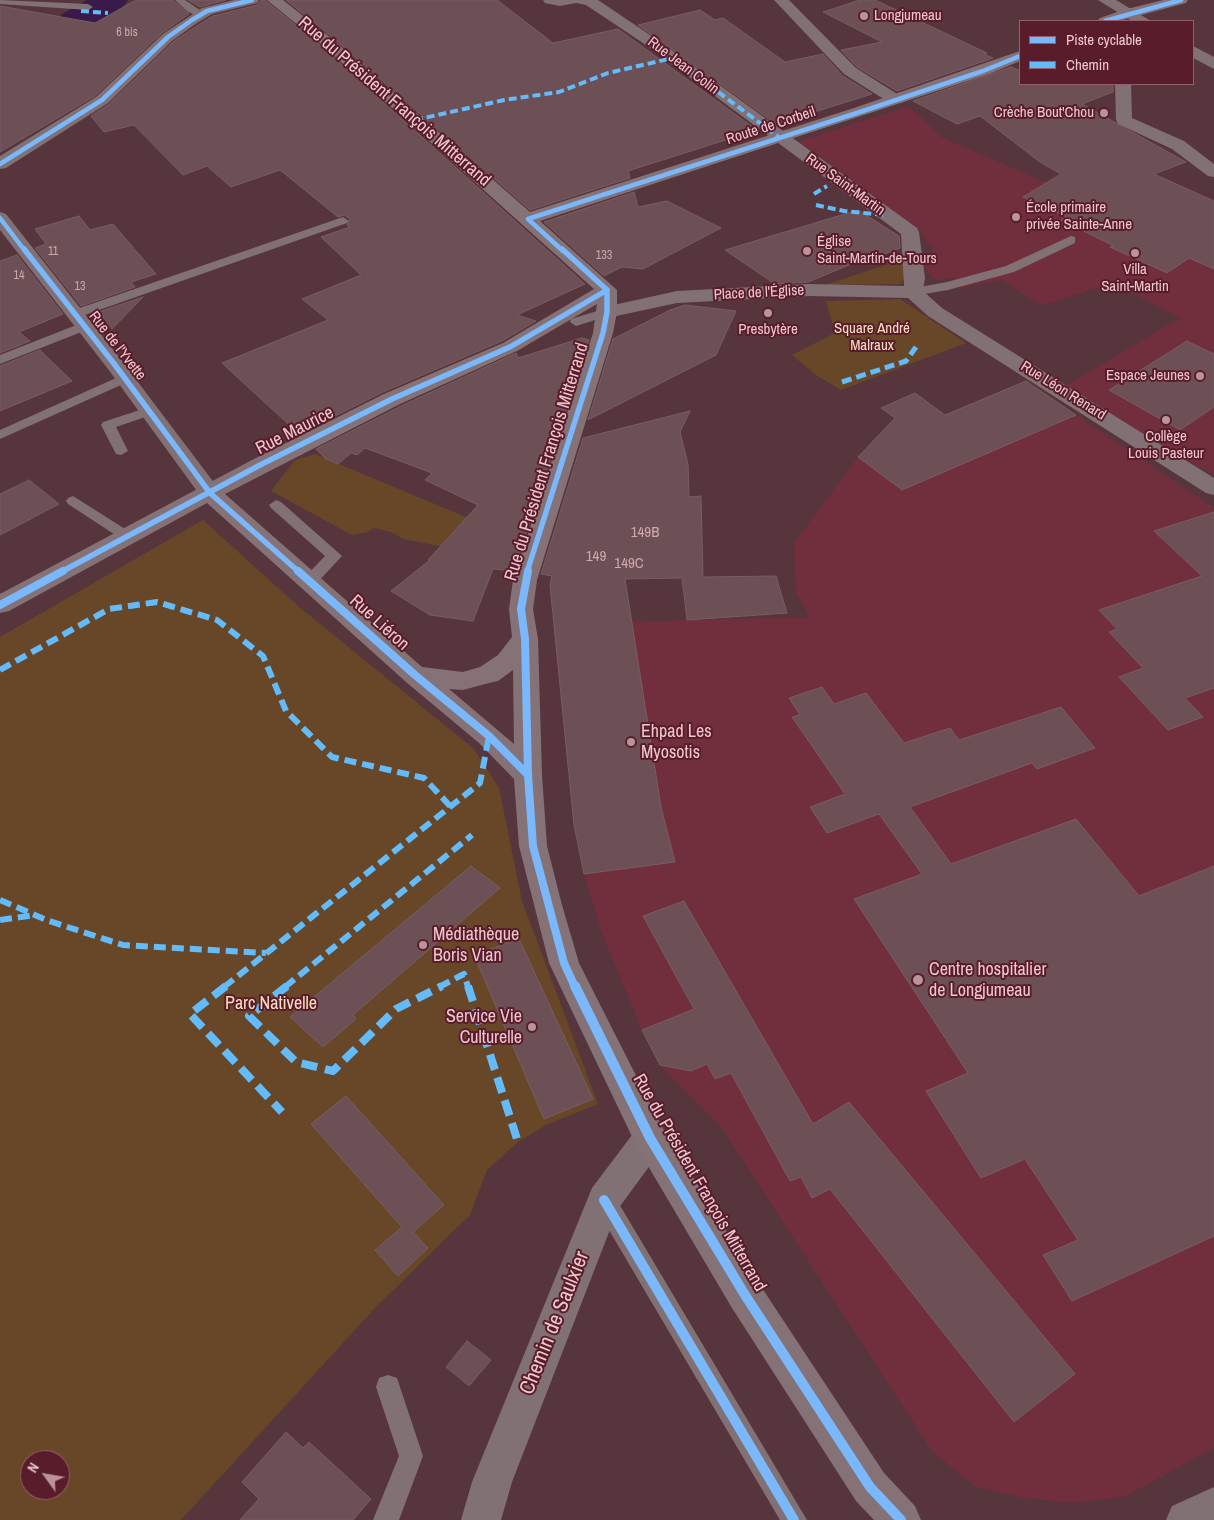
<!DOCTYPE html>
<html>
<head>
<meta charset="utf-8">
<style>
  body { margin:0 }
  #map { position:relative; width:1214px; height:1520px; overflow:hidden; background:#57353d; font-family:"Archivo Narrow",sans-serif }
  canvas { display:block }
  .legend { position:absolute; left:1019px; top:20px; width:175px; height:65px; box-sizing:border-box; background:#591c2b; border:1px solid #95606c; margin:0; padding:6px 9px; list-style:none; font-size:15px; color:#efc7cd }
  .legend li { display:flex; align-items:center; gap:10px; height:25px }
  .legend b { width:25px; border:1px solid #95606c }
  .north { position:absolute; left:20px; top:1450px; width:50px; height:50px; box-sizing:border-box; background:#591c2b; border:1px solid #95606c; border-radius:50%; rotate:302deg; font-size:14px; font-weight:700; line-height:20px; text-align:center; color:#efc7cd }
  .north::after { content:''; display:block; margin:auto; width:18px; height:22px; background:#ba949b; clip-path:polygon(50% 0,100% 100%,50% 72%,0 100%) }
</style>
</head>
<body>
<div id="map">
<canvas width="1214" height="1520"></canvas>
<ul class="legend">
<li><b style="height:6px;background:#7ab7fb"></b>Piste cyclable</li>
<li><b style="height:6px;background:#63bbfa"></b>Chemin</li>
</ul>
<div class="north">N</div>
</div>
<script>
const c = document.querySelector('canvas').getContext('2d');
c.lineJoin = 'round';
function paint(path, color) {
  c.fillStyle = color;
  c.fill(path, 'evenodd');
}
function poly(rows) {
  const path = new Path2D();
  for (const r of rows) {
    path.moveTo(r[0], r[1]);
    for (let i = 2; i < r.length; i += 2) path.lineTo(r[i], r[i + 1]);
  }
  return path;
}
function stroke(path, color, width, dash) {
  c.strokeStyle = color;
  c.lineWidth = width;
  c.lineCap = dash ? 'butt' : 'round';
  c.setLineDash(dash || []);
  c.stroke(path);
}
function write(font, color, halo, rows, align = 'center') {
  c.font = font + ' "Archivo Narrow",sans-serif';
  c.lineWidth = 4;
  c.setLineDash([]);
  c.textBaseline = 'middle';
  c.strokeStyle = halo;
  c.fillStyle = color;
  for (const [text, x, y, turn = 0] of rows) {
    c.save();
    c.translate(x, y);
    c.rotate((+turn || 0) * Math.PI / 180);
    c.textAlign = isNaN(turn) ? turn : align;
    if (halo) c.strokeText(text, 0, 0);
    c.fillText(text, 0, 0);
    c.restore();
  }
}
const built = poly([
  [907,107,917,113,941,137,1214,255,1214,475,1173,453,1065,386,1180,318,1113,283,1045,305,1038,303,1002,280,961,288,954,278,937,280,933,278,922,265,933,249,920,231,799,141],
  [1026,381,1214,508,1214,1448,1124,1497,1072,1503,1024,1498,974,1486,932,1451,720,1125,660,1065,642,1030,601,931,584,874,574,825,553,624,810,617,796,593,794,543,858,457,868,446,871,447]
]);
const green = poly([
  [901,260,906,273,901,284,825,285],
  [900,299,966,343,841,390,816,375,792,355,835,333,826,301],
  [315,454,473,520,453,553,439,546,403,539,391,532,374,528,368,532,352,535,271,491,295,460],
  [203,520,298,606,474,749,499,788,522,901,598,1104,546,1125,518,1142,487,1170,470,1215,374,1309,181,1520,0,1520,0,637],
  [30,1460,60,1460,60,1490,30,1490]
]);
const river = poly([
  [87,0,128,0,123,7,88,30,75,33,62,30,57,22,62,14,87,0]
]);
const building = poly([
  [136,0,173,0,189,14,162,33,95,96,0,152,0,6,95,23,136,0],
  [188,0,226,0,200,7,188,0],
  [261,0,265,0,320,45,585,284,517,315,536,321,502,341,383,392,299,434,222,363,328,320,302,299,361,275,321,237,350,227,347,225,350,219,344,215,338,217,280,170,231,187,207,166,183,175,134,125,104,132,91,116,109,104,174,41,198,25,213,16,257,5,261,0],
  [286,0,497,0,553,43,618,29,757,130,628,171,630,178,530,210,332,37,286,0],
  [860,0,875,0,987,53,984,54,993,58,897,91,857,67,841,50,882,42,823,12,860,0],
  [700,10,715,20,723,18,785,62,823,54,843,76,872,94,776,124,638,25,700,10],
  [1011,67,1020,71,1020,84,1113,84,1113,92,1082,104,1186,162,1154,174,1214,201,1214,269,1189,258,1167,273,1110,247,1114,246,1061,220,1067,217,1023,197,1061,174,1040,162,980,116,957,124,913,101,1011,67],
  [634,192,638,207,667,201,721,228,643,269,622,267,604,276,544,222,634,192],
  [858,210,899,236,900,248,869,260,866,258,808,282,775,284,725,250,858,210],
  [79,216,90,230,113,224,156,274,131,282,135,287,81,306,35,248,46,244,35,229,79,216],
  [17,255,63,314,19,332,30,341,0,353,0,261,17,255],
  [143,297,112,329,99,312,143,297],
  [685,305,736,311,716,355,588,420,613,339,670,310,685,305],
  [582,338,589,340,514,571,493,569,473,621,430,615,391,591,430,560,428,560,478,505,425,480,432,473,365,448,357,455,351,453,338,464,326,459,316,449,401,406,516,353,518,358,582,338],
  [1187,341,1214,354,1214,407,1180,430,1109,390,1187,341],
  [40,350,72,381,0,411,0,366,40,350],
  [1026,381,1076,415,902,490,858,457,895,418,881,408,915,393,945,415,1026,381],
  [690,411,680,432,688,464,689,497,701,496,703,577,776,576,787,613,687,620,682,578,625,579,661,807,675,862,584,874,574,825,550,585,552,576,541,574,583,438,690,411],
  [29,480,59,504,0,535,0,494,29,480],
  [1214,512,1214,688,1185,698,1203,717,1168,730,1119,677,1143,668,1109,632,1117,629,1099,610,1202,576,1154,531,1214,512],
  [822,687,834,704,866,693,904,743,950,728,959,740,1061,707,1095,748,1037,769,1032,763,910,807,951,864,1076,819,1139,896,1214,866,1214,1236,1072,1301,1043,1255,1078,1240,1025,1159,981,1178,926,1091,968,1073,854,899,922,874,879,814,827,833,810,807,845,794,792,717,800,715,789,698,822,687],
  [471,866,500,888,353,1015,356,1019,323,1047,290,1017,471,866],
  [684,901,813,1124,849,1102,1075,1374,1014,1422,830,1189,812,1198,801,1177,790,1181,731,1073,715,1079,707,1064,691,1071,660,1065,642,1030,694,1009,643,916,684,901],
  [519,939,593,1099,544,1119,474,955,519,939],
  [346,1096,444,1205,413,1232,428,1248,398,1276,375,1250,402,1227,311,1124,346,1096],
  [467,1341,491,1360,469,1386,446,1367,467,1341],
  [286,1432,303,1448,309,1442,371,1499,353,1520,240,1520,259,1499,242,1482,286,1432]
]);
const lane = poly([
  [0,0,88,4,93,7,88,10,0,4,0,0],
  [175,0,185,0,206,14,201,17,188,12,175,0],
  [343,217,349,221,347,223,79,317,71,317,69,314,71,311,343,217],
  [1071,236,1075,237,1075,243,1014,272,948,290,913,296,907,292,909,289,947,282,1006,266,1071,236],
  [607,308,611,309,613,312,611,315,576,326,570,322,571,319,607,308],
  [84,322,89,323,90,326,89,329,0,364,0,355,84,322],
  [125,374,132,378,130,381,0,439,0,430,125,374],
  [149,407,156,411,154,414,116,427,128,451,121,455,116,454,101,425,103,422,149,407],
  [73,496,133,534,136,537,133,540,123,540,68,504,66,501,68,498,73,496],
  [276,500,281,502,342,556,315,585,309,586,303,585,301,581,325,556,271,508,269,505,276,500],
  [604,1189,612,1192,807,1520,780,1520,596,1208,593,1200,596,1192,604,1189],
  [388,1375,397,1378,423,1456,399,1520,373,1520,399,1456,376,1387,379,1378,388,1375]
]);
const street = poly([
  [234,0,259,0,257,3,212,14,197,23,173,40,108,103,6,168,0,169,0,156,96,97,163,34,202,8,234,0],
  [543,0,598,0,656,39,917,228,919,232,925,278,923,291,942,308,1214,478,1214,495,1206,493,928,316,908,298,809,296,677,303,607,318,600,316,597,312,600,308,677,291,809,284,904,286,901,234,646,45,586,5,576,3,560,6,545,3,543,0],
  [774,0,789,0,856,68,902,97,904,100,902,103,890,103,844,74,774,0],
  [1098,0,1116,0,1151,21,1132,21,1098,0],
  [1193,46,1214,57,1214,69,1193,58,1193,46],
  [1115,84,1131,84,1132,118,1184,141,1214,164,1214,177,1208,176,1172,149,1118,124,1116,120,1115,84],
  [0,212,6,214,122,361,218,488,221,493,218,498,210,500,202,498,108,369,0,230,0,212],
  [650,1122,662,1127,667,1138,662,1149,618,1209,512,1482,501,1520,461,1520,472,1482,592,1188,638,1127,650,1122],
  [1214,1487,1214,1520,1166,1520,1172,1506,1214,1487]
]);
const secondary = poly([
  [267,0,283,0,331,38,530,212,854,108,1020,51,1020,61,989,74,540,221,617,290,617,312,613,333,537,580,533,609,538,639,542,775,547,846,562,905,579,963,662,1127,758,1282,884,1473,915,1506,921,1520,874,1520,856,1501,732,1308,638,1149,549,963,519,846,514,779,479,743,406,682,207,503,9,611,0,613,0,594,252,460,384,394,503,343,594,289,321,44,267,0],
  [597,304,593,333,513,580,509,609,512,637,498,655,480,667,463,672,422,667,225,494,400,404,517,351,597,304],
  [513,670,514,744,449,689,463,690,489,683,498,681,513,670],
  [1163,0,1188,0,1186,3,1119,21,1097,21,1100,18,1123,10,1163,0]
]);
const quietFar3 = poly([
  [81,11,108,13],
  [651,42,780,138],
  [415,120,504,100,559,92,608,73,673,58],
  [814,194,827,186],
  [816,205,844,211,885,215]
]);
const quietFar2 = poly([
  [842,382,906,361,916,347]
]);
const quietFar1 = poly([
  [0,670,109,609,157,602,217,620,263,656,286,711,332,757,424,778,451,807],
  [0,900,49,921,123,945,266,953],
  [0,920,35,915],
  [224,987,480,783,489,736],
  [285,987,472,835],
  [439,987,464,974,468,987]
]);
const quiet = poly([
  [226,986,190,1014,282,1112],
  [287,986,249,1016,296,1062,333,1071,396,1009,442,986],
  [468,986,518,1142]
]);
const cyclewayFar3 = poly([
  [1105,21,1181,0],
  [0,164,102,100,168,37,192,20,207,11,252,0],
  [0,218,25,251],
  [528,219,563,251],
  [528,219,860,112,983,71,1020,56]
]);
const cyclewayFar2 = poly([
  [24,249,115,365,210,493,299,572],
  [61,572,260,465,392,399,510,347,607,290],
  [527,572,603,333,607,312,607,290,562,249]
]);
const cyclewayFar1 = poly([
  [298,571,415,675,489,736,528,775],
  [528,571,521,609,525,639,528,775,533,846,564,963,575,987],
  [0,605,63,571]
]);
const cycleway = poly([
  [575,986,650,1138,745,1295,870,1487,901,1520],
  [604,1200,794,1520]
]);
const markers = [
  [864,16,5,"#ba949b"],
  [1104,113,5,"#ba949b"],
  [1016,217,5,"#ba949b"],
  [807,251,5,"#ba949b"],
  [1135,253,5,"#ba949b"],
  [768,313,5,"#ba949b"],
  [1200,376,5,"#ba949b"],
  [1166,420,5,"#ba949b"],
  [631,742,5,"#ba949b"],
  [423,945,5,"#ba949b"],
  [918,980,6,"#ba949b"],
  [532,1027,5,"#ba949b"]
];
const farNumbernames = [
  ["6 bis",127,33],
  ["11",53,252],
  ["133",604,256],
  ["14",19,276],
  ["13",80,287]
];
const farPoinames = [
  ["Longjumeau",874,16],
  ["Crèche Bout'Chou",1094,113,"right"],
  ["École primaire",1026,208],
  ["privée Sainte-Anne",1026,225],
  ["Église",817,242],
  ["Saint-Martin-de-Tours",817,259],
  ["Villa",1135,270,"center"],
  ["Saint-Martin",1135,287,"center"],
  ["Presbytère",768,330,"center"],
  ["Espace Jeunes",1190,376,"right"],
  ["Collège",1166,437,"center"],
  ["Louis Pasteur",1166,454,"center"]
];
const farStreetnames = [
  ["Rue Jean Colin",683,66,37],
  ["Route de Corbeil",771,126,-18],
  ["Rue Saint-Martin",845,185,36],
  ["Place de l'Église",759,293,-3],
  ["Rue de l'Yvette",117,346,52],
  ["Rue Léon Renard",1063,391,32]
];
const farParknames = [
  ["Square André",872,329],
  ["Malraux",872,346]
];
const numberNames = [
  ["149B",645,533],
  ["149",596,557],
  ["149C",629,564]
];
const streetNames = [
  ["Rue du Président François Mitterrand",394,102,41],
  ["Rue Maurice",295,431,-27],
  ["Rue du Président François Mitterrand",547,462,-73],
  ["Rue Liéron",379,623,42],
  ["Rue du Président François Mitterrand",699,1183,60]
];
const poiNames = [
  ["Ehpad Les",641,732],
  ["Myosotis",641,753],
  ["Médiathèque",433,935],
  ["Boris Vian",433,956],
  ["Centre hospitalier",929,970],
  ["de Longjumeau",929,991],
  ["Service Vie",522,1017,"right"],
  ["Culturelle",522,1038,"right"]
];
const parkNames = [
  ["Parc Nativelle",271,1004]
];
const nearStreetnames = [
  ["Chemin de Saulxier",555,1323,-68]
];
paint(built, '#712f3e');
paint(green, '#674728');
paint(river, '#3a1a4b');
paint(building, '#6d4f56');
stroke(building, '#795d62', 1);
paint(lane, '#817174');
paint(street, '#817174');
paint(secondary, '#857276');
stroke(quietFar3, '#63bbfa', 4, [8, 4]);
stroke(quietFar2, '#63bbfa', 5, [10, 5]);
stroke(quietFar1, '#63bbfa', 6, [12, 6]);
stroke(quiet, '#63bbfa', 8, [16, 8]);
stroke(cyclewayFar3, '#7ab7fb', 4.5);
stroke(cyclewayFar2, '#7ab7fb', 5.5);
stroke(cyclewayFar1, '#7ab7fb', 8);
stroke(cycleway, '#7ab7fb', 10);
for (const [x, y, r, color] of markers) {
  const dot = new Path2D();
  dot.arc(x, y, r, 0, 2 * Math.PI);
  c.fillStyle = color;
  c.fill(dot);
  stroke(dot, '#591c2b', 2);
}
write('12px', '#cea9af', null, farNumbernames);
write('15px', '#efc7cd', '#591c2b', farPoinames, 'left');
write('15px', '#efc7cd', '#591c2b', farStreetnames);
write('15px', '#fbdfc0', '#591c2b', farParknames);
write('15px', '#cea9af', null, numberNames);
write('18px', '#efc7cd', '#591c2b', streetNames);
write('18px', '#efc7cd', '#591c2b', poiNames, 'left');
write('18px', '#fbdfc0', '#591c2b', parkNames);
write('21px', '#efc7cd', '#591c2b', nearStreetnames);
</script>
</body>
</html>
